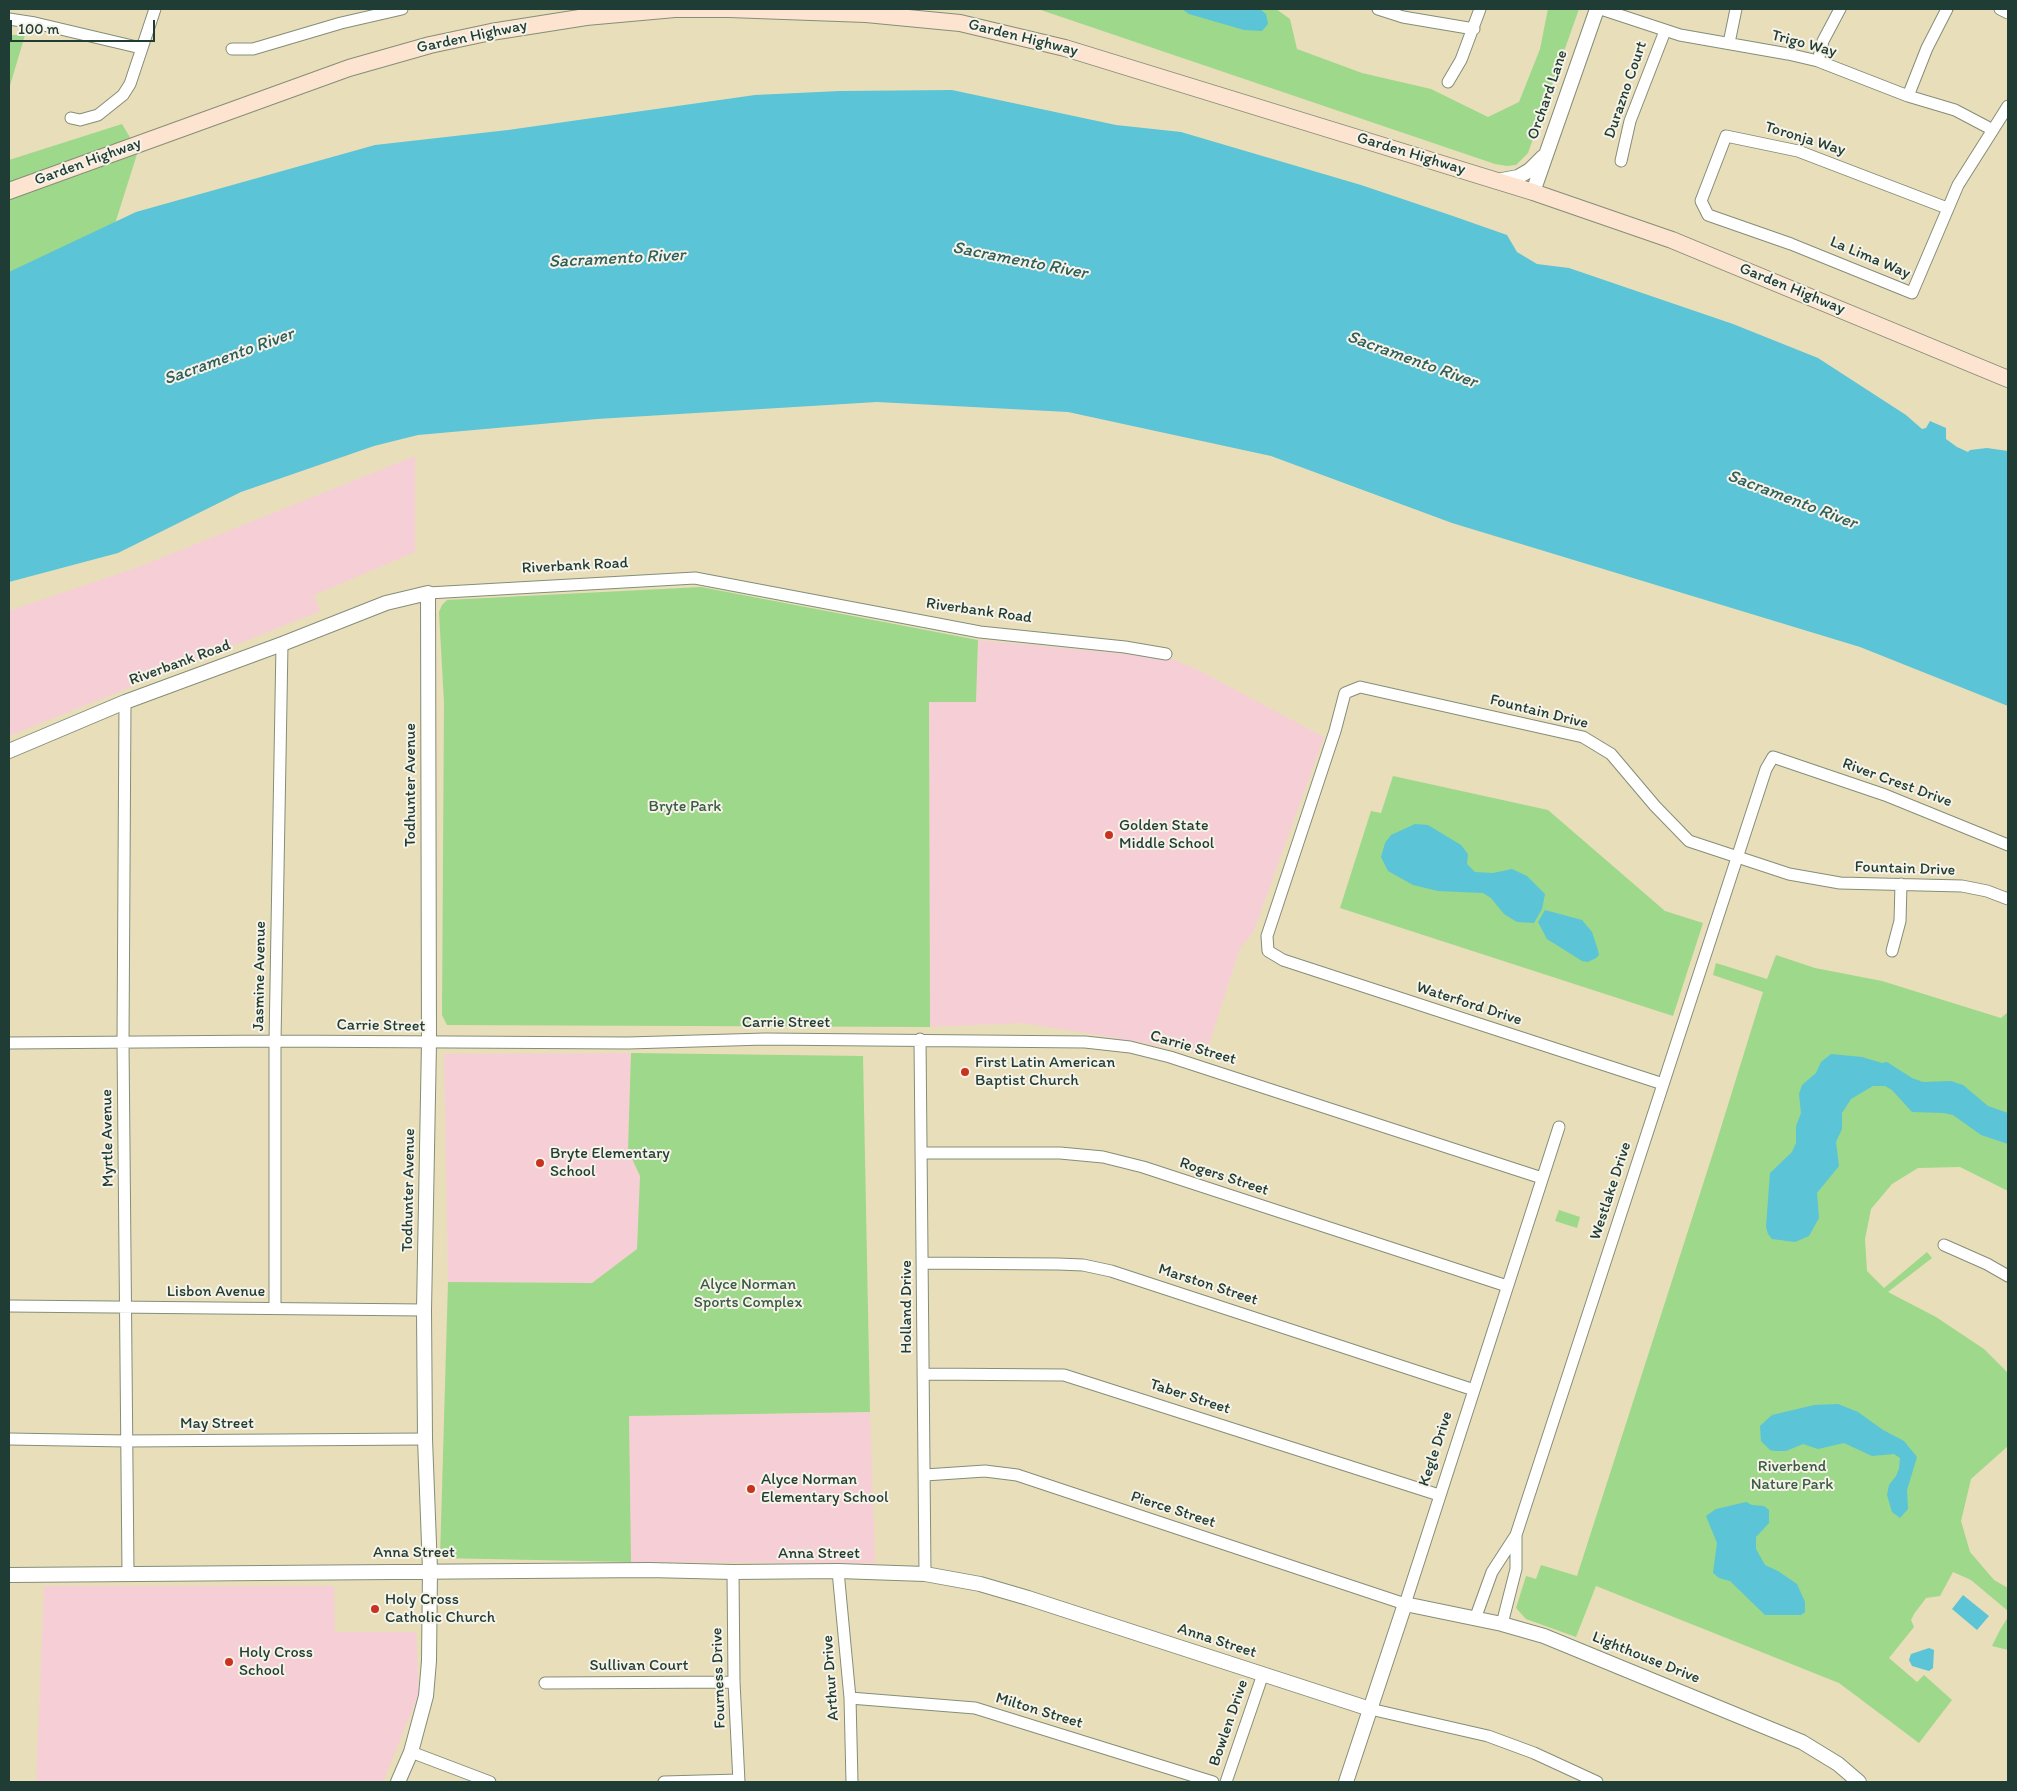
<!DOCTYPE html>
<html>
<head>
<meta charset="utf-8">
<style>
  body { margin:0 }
  #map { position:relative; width:2017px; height:1791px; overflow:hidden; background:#e8deba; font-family:Itim,sans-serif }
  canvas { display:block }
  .frame { position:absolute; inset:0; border:10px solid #1f3d34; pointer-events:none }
  .scale { position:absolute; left:10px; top:20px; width:145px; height:22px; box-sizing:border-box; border:2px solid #1f3d34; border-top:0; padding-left:6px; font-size:15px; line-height:18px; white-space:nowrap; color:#1f3d34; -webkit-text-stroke:4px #f7f3e8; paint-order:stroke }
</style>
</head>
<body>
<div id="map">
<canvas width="2017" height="1791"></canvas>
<div class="frame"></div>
<div class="scale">100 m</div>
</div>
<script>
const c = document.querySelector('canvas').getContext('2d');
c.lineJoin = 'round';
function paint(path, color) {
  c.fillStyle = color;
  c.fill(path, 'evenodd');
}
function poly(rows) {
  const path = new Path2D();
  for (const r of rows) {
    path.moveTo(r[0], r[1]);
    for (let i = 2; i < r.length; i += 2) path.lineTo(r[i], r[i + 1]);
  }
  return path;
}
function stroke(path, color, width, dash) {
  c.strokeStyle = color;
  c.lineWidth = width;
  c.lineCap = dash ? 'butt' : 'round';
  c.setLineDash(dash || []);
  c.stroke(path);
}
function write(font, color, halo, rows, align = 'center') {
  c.font = font + ' Itim,sans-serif';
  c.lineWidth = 4;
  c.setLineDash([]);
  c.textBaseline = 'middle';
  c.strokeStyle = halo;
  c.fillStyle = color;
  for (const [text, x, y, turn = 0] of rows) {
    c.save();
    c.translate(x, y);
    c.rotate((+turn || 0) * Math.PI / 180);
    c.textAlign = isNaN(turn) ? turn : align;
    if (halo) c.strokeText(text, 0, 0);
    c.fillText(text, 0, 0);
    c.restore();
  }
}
const built = poly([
  [415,456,415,552,314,595,320,611,9,736,9,611,138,567],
  [978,640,1170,658,1200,671,1324,737,1253,933,1240,948,1206,1053,1024,1023,930,1027,929,701,976,702],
  [631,1053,628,1149,640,1176,637,1249,592,1283,448,1282,444,1054],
  [870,1412,875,1563,631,1562,628,1416],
  [44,1586,334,1586,335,1632,416,1632,419,1693,383,1782,36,1782]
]);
const green = poly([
  [1038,9,1276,9,1290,19,1297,49,1362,73,1431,89,1488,117,1519,102,1540,49,1548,9,1579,9,1528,153,1516,165,1507,166,1495,164],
  [9,35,25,35,9,89],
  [122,124,138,151,113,230,9,274,9,160],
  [701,587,978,640,976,702,929,702,930,1027,447,1025,442,1015,444,703,439,612,442,605,447,600],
  [1393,776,1548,810,1665,911,1703,923,1673,1016,1340,908,1371,811,1381,813],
  [1776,955,1815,968,1882,981,2001,1018,2008,1012,2008,1191,1960,1167,1918,1168,1892,1184,1871,1209,1865,1239,1867,1271,1884,1288,1927,1252,1932,1258,1888,1292,1936,1317,1984,1349,2008,1373,2008,1446,1971,1479,1961,1521,1970,1552,1994,1580,2008,1588,2008,1611,1971,1580,1953,1572,1940,1596,1926,1598,1914,1614,1911,1620,1914,1627,1889,1658,1917,1682,1924,1675,1952,1700,1919,1743,1839,1683,1596,1586,1576,1637,1526,1619,1516,1608,1526,1576,1536,1579,1541,1565,1577,1576,1714,1150,1763,992,1713,975,1716,963,1767,979],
  [631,1053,863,1056,870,1412,629,1416,631,1562,440,1558,448,1282,592,1283,637,1249,640,1176,628,1150],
  [1559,1210,1580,1217,1577,1228,1555,1221],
  [2008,1617,2008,1650,1992,1646,2000,1630]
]);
const water = poly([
  [1182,9,1260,9,1266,14,1268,24,1262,31,1244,30,1189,14],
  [952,90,1116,125,1181,132,1361,185,1450,215,1507,235,1517,252,1537,264,1569,268,1733,324,1818,358,1906,415,1922,429,1926,428,1930,421,1946,428,1946,439,1957,447,1968,452,1970,450,1987,448,2008,451,2008,706,1860,647,1452,523,1271,456,1068,412,877,402,597,419,418,435,374,446,241,492,118,553,9,582,9,272,136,212,375,145,508,130,755,95,840,91],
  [1415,824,1428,825,1461,845,1468,854,1467,864,1475,872,1493,873,1512,869,1527,876,1545,894,1542,909,1534,923,1517,922,1504,914,1491,898,1483,893,1438,891,1413,885,1388,871,1381,857,1385,843,1391,835],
  [1545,910,1582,920,1592,932,1597,947,1599,955,1596,958,1588,962,1582,961,1547,939,1538,922],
  [1831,1054,1862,1057,1882,1063,1887,1062,1912,1078,1923,1082,1951,1081,1963,1085,1988,1106,2008,1113,2008,1144,1981,1135,1953,1115,1944,1113,1912,1112,1892,1090,1885,1086,1873,1086,1851,1099,1842,1113,1842,1129,1836,1142,1839,1166,1817,1193,1819,1218,1809,1236,1795,1242,1772,1239,1768,1234,1766,1227,1770,1173,1792,1152,1796,1143,1796,1126,1801,1113,1799,1094,1802,1085,1816,1073,1821,1062],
  [1838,1404,1858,1412,1883,1430,1904,1441,1917,1457,1907,1490,1908,1509,1900,1518,1892,1512,1887,1495,1889,1485,1896,1476,1899,1469,1900,1458,1894,1454,1872,1456,1844,1443,1818,1449,1803,1444,1786,1451,1775,1451,1770,1450,1761,1441,1760,1426,1772,1415,1814,1405],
  [1746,1502,1752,1505,1764,1506,1769,1510,1769,1523,1756,1537,1756,1549,1765,1565,1778,1571,1797,1584,1805,1602,1805,1612,1801,1615,1765,1615,1730,1581,1719,1578,1713,1573,1717,1543,1706,1516,1716,1509],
  [1963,1595,1989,1616,1977,1630,1952,1609],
  [1929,1648,1934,1650,1933,1668,1929,1671,1912,1666,1909,1660,1911,1654]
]);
const minor = poly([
  [1378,9,1403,17,1474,29],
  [1601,9,1680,35,1788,54,1818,61,1908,96,1955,110,1993,130],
  [2000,9,2008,13],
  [9,19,35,23,141,48],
  [1729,43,1736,9],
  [232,49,253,49,341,23,402,9],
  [1818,61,1823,41,1840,9],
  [1448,82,1461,60,1480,9],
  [1908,96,1927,48,1947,9],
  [71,118,80,120,98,115,123,95,130,84,155,9],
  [1621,161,1630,121,1665,31],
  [1947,208,1798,151,1726,136,1701,201,1708,215,1791,244,1912,293,1958,185,2008,106],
  [428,593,695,578,980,632,1125,647,1166,654],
  [125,702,123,1042,128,1573],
  [1892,951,1900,921,1901,884],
  [920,1039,925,1574],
  [9,1043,275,1041,628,1043,765,1039,1085,1042,1130,1047,1170,1057,1542,1178],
  [1663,1084,1283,960,1268,951,1267,936,1335,731,1345,693,1360,687,1583,737,1611,754,1655,806,1689,841,1789,874,1840,883,1962,886,1987,891,2008,899],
  [923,1153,1060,1153,1103,1157,1143,1167,1507,1286],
  [1944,1245,1987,1264,2008,1276],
  [923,1263,1058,1264,1083,1265,1111,1271,1474,1390],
  [9,1306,424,1310],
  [275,1308,275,1041,282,644],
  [923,1374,1064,1375,1439,1495],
  [9,1439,126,1441,425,1439],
  [925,1475,985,1471,1017,1475,1405,1604,1559,1127],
  [838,1571,850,1698,852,1782],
  [733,1572,734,1682,739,1782],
  [1475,1619,1492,1572,1516,1535],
  [1502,1624,1516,1569,1516,1535,1766,769,1773,757,1885,795,2008,845],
  [545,1683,734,1682],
  [850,1698,975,1708,1213,1782],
  [1370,1709,1488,1736,1534,1753,1597,1782],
  [411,1752,490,1782],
  [664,1782,739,1780],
  [1226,1782,1263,1674]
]);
const tertiary = poly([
  [1497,181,1518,177,1530,170,1543,157],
  [1533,192,1597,9],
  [9,751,125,702,282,644,386,603,428,593,429,1042,424,1310,425,1439,430,1570,429,1661,426,1696,411,1752,398,1782],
  [9,1575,649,1570,733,1572,838,1571,925,1574,980,1584,1028,1598,1370,1709],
  [1346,1782,1405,1604,1502,1624,1544,1636,1802,1742,1838,1764,1859,1782]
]);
const secondary = poly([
  [9,191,349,68,430,45,491,32,586,17,675,9,729,9,866,14,960,23,1065,48,1533,192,1672,240,2008,379]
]);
const markers = [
  [1109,835,5,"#c8321e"],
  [965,1072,5,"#c8321e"],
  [540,1163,5,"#c8321e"],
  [751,1489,5,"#c8321e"],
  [375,1609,5,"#c8321e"],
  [229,1662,5,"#c8321e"]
];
const streetNames = [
  ["Garden Highway",472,37,-12],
  ["Garden Highway",1023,38,14],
  ["Trigo Way",1804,44,15],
  ["Durazno Court",1626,90,-71],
  ["Orchard Lane",1548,95,-71],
  ["Toronja Way",1805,139,17],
  ["Garden Highway",1411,154,17],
  ["Garden Highway",88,162,-20],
  ["La Lima Way",1870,258,23],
  ["Garden Highway",1792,289,22],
  ["Riverbank Road",575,566,-3],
  ["Riverbank Road",979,611,8],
  ["Riverbank Road",180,663,-20],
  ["Fountain Drive",1539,712,14],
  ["River Crest Drive",1897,783,20],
  ["Todhunter Avenue",411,785,-90],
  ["Fountain Drive",1905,869,2],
  ["Jasmine Avenue",260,976,-89],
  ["Waterford Drive",1469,1004,18],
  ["Carrie Street",786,1023],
  ["Carrie Street",381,1026,1],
  ["Carrie Street",1193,1048,16],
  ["Myrtle Avenue",108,1138,-91],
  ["Rogers Street",1224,1177,18],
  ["Todhunter Avenue",409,1190,-89],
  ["Westlake Drive",1611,1191,-72],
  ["Marston Street",1208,1285,18],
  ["Lisbon Avenue",216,1292],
  ["Holland Drive",907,1307,-90],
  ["Taber Street",1190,1397,18],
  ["May Street",217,1424],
  ["Kegle Drive",1436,1449,-72],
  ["Pierce Street",1173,1510,18],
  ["Anna Street",414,1553],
  ["Anna Street",819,1554],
  ["Anna Street",1217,1641,18],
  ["Lighthouse Drive",1646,1658,22],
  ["Sullivan Court",639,1666],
  ["Fourness Drive",719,1678,-92],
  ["Arthur Drive",831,1678,-94],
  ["Milton Street",1039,1711,17],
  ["Bowlen Drive",1229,1723,-71]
];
const parkNames = [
  ["Bryte Park",685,807],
  ["Alyce Norman",748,1285],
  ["Sports Complex",748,1303],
  ["Riverbend",1792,1467],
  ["Nature Park",1792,1485]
];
const poiNames = [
  ["Golden State",1119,826],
  ["Middle School",1119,844],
  ["First Latin American",975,1063],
  ["Baptist Church",975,1081],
  ["Bryte Elementary",550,1154],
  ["School",550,1172],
  ["Alyce Norman",761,1480],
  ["Elementary School",761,1498],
  ["Holy Cross",385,1600],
  ["Catholic Church",385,1618],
  ["Holy Cross",239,1653],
  ["School",239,1671]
];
const waterNames = [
  ["Sacramento River",617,259,-3],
  ["Sacramento River",1020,261,11],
  ["Sacramento River",229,357,-20],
  ["Sacramento River",1412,360,20],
  ["Sacramento River",1792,500,21]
];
paint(built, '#f6cfd6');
paint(green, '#9dd88b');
paint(water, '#5bc4d6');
stroke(minor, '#848e77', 13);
stroke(tertiary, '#848e77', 16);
stroke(secondary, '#848e77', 18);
stroke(minor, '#fff', 11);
stroke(tertiary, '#fff', 14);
stroke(secondary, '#fde4d1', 16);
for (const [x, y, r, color] of markers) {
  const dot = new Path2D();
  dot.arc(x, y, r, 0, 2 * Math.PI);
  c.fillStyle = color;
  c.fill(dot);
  stroke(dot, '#f7f3e8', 2);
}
write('16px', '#1f3d34', '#f7f3e8', streetNames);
write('16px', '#385c45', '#f7f3e8', parkNames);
write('16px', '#1f3d34', '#f7f3e8', poiNames, 'left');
write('italic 18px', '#2e5f5c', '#f7f3e8', waterNames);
</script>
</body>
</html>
